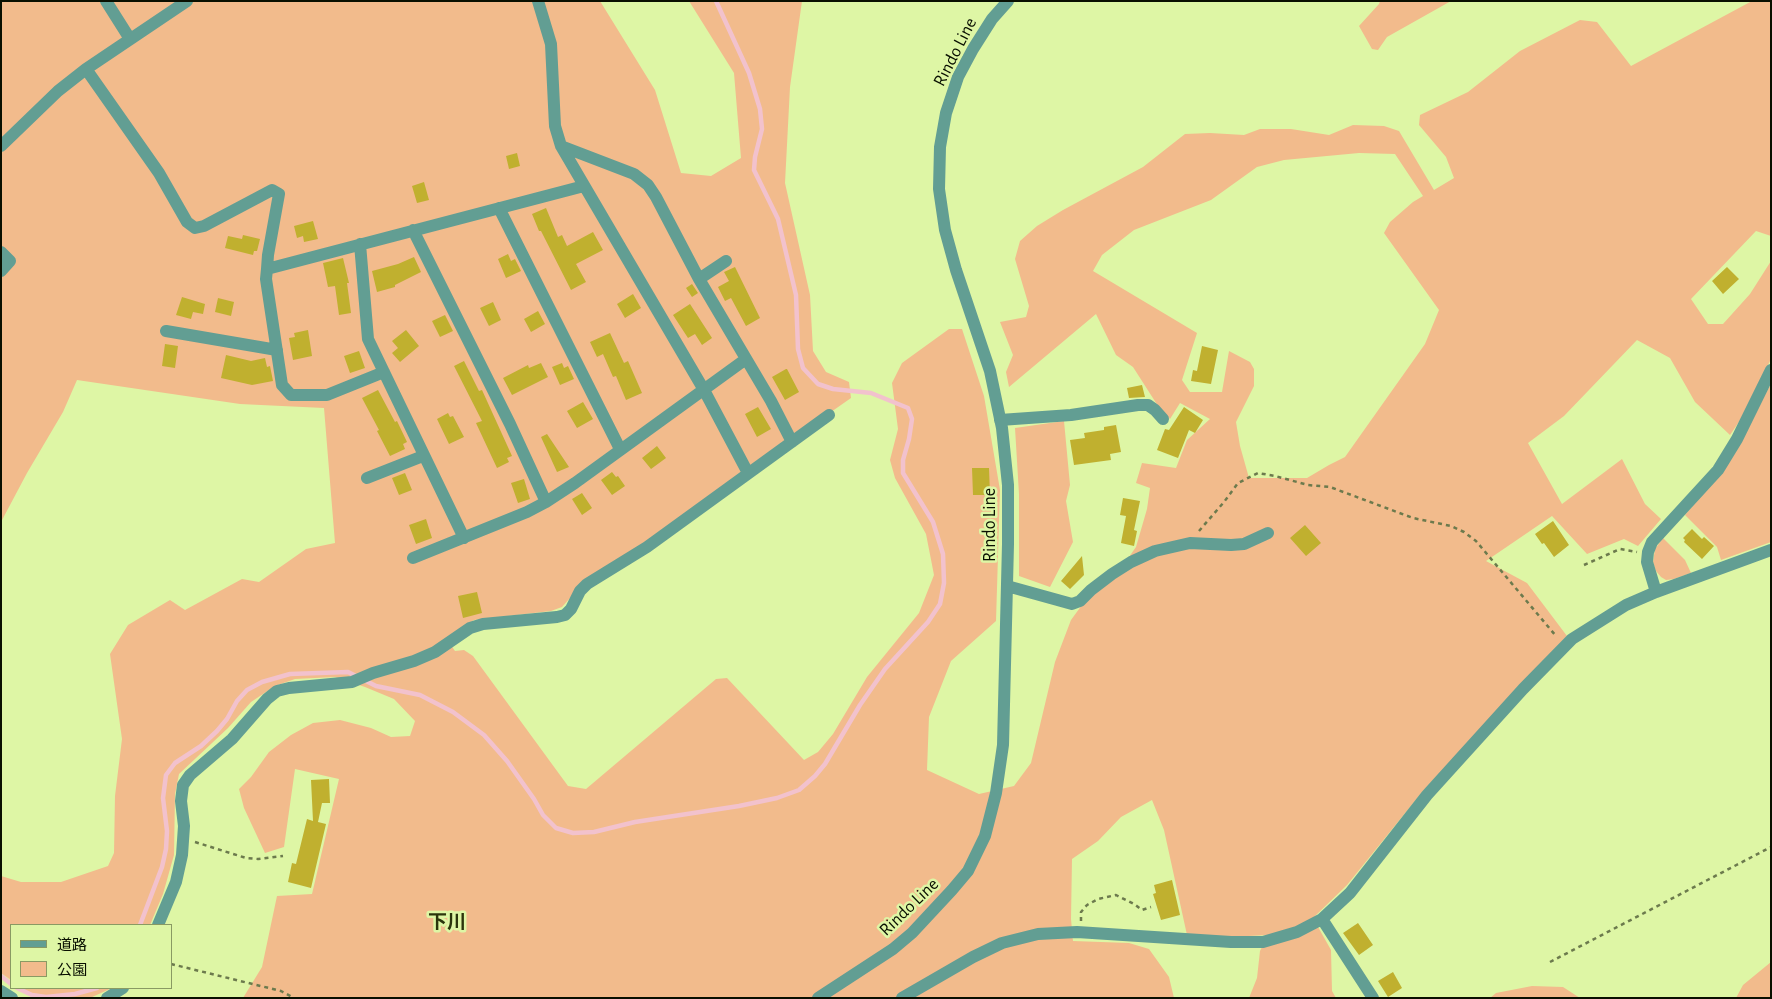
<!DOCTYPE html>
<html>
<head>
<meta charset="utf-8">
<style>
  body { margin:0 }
  #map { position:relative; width:1772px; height:999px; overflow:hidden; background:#def6a5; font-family:"Alegreya Sans","Noto Sans JP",sans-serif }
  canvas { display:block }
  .frame { position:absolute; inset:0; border:2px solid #090f00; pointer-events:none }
  .legend { position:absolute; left:10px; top:924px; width:162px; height:65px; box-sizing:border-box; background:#def6a5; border:1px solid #899a63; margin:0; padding:6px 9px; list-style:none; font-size:15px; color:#090f00 }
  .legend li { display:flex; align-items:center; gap:10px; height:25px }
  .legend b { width:25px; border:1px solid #899a63 }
</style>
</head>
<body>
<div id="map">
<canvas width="1772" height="999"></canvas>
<div class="frame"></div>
<ul class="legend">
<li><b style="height:6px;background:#629e93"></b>道路</li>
<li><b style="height:14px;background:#f2bb8c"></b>公園</li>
</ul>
</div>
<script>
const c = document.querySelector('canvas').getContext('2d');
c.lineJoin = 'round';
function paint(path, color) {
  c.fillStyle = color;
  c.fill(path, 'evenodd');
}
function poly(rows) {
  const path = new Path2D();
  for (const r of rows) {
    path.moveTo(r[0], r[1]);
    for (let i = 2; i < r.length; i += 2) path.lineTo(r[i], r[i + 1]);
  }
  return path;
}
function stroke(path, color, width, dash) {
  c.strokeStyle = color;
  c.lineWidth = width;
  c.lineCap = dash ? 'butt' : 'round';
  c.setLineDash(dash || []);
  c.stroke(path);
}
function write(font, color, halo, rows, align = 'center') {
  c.font = font + ' "Alegreya Sans","Noto Sans JP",sans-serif';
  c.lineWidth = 5;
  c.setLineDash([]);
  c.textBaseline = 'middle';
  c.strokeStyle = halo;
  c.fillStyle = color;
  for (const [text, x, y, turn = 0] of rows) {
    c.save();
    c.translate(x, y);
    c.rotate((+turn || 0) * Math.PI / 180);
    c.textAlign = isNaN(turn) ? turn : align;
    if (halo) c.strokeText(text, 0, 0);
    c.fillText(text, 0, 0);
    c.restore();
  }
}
const green = poly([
  [1,1,600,1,655,90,681,173,711,176,741,158,734,73,689,1,802,1,790,87,785,183,810,295,813,351,826,372,849,382,851,398,578,589,562,607,551,611,474,620,446,638,455,651,464,650,473,656,568,786,586,789,716,679,727,678,804,760,818,752,833,734,867,677,919,613,934,575,926,534,895,478,890,460,898,429,892,383,902,363,949,329,962,329,984,396,1000,490,996,621,951,661,929,717,927,770,979,794,1014,786,1031,763,1055,662,1071,620,1098,583,1124,564,1136,547,1147,509,1150,488,1136,483,1142,463,1176,468,1187,440,1210,419,1180,403,1170,419,1158,406,1133,367,1116,355,1096,314,1009,387,1006,372,1013,355,1000,322,1026,317,1029,306,1015,259,1020,241,1037,226,1063,210,1143,167,1185,134,1210,133,1244,135,1260,129,1291,129,1329,135,1353,125,1384,126,1399,131,1434,190,1454,178,1446,157,1419,125,1420,115,1468,92,1520,51,1580,20,1597,22,1631,66,1752,1,1771,1,1771,236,1756,231,1691,299,1708,324,1723,324,1750,294,1771,261,1771,359,1743,416,1730,435,1695,402,1670,358,1637,340,1564,416,1528,443,1562,504,1622,459,1645,504,1661,519,1638,546,1624,539,1587,554,1552,516,1486,561,1527,583,1567,636,1423,791,1347,885,1313,918,1331,950,1332,991,1336,998,1249,998,1257,978,1260,951,1268,935,1229,937,1187,935,1164,830,1152,800,1121,817,1098,841,1072,859,1071,919,1073,941,1129,943,1149,949,1169,977,1174,998,243,998,262,967,277,896,312,894,339,779,295,769,284,847,265,853,244,808,239,789,251,777,269,752,291,735,313,723,340,720,371,728,391,737,410,736,415,721,394,699,365,687,335,677,295,679,275,686,251,702,228,728,179,774,175,794,174,855,163,894,150,925,11,925,11,980,1,973,1,876,21,882,61,882,108,866,114,853,115,796,122,739,110,654,128,625,170,600,185,610,242,579,259,582,306,549,335,543,324,408,240,404,77,380,63,412,27,473,1,522],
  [1359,153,1395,154,1423,196,1413,202,1390,222,1384,233,1439,310,1425,344,1345,457,1329,465,1307,478,1249,478,1240,446,1236,422,1254,386,1254,369,1250,362,1229,351,1222,392,1190,392,1182,380,1197,333,1093,271,1102,255,1134,230,1211,200,1257,167,1284,160],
  [1380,1,1451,1,1387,37,1378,50,1372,49,1359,26,1379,4],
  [1771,384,1771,542,1721,560,1717,547,1685,515,1717,477],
  [1064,421,1070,485,1066,501,1073,542,1050,587,1019,576,1019,494,1015,428],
  [1663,538,1685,560,1691,573,1674,579,1666,580,1661,577,1656,571,1653,562,1655,549],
  [1771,962,1771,998,1736,998,1743,985],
  [1532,986,1563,987,1580,998,1490,998,1496,993],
  [22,988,112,988,90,998,36,998]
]);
const stream = poly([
  [140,925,162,867,166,849,167,831,163,798,166,775,175,763,201,746,217,731,227,719,237,701,247,690,262,682,290,674,348,672,376,686,420,695,453,712,484,735,507,761,534,799,543,815,556,828,573,833,594,832,635,822,739,806,777,798,799,790,815,776,825,764,860,705,885,669,928,622,940,604,944,583,943,554,933,522,903,473,903,460,909,439,912,419,908,408,871,393,833,389,818,384,803,368,798,349,796,295,778,219,754,170,755,157,762,129,760,109,749,73,716,1],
  [1,976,11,984],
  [17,988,32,995,46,997,75,994,97,988]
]);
const building = poly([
  [517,153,520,166,509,169,506,156],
  [424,182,429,200,417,203,412,186],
  [546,208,558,237,562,235,567,246,593,232,603,250,576,264,586,282,571,290,541,231,539,231,532,214],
  [313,221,318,239,304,242,303,236,297,238,294,226],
  [243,235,260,239,257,251,254,251,253,255,225,248,228,236,242,239],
  [508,254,511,261,515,259,521,271,506,278,498,259],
  [414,257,421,272,395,285,395,287,377,292,372,271,398,264],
  [343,258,349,283,347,283,351,313,339,315,335,286,328,287,323,263],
  [735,267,760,318,746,326,731,298,725,301,718,287,729,281,724,272],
  [1727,267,1739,279,1723,294,1712,281],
  [692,284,698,293,692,297,686,288],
  [633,294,641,308,625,318,617,304],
  [182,297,205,304,203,314,193,312,191,319,176,315],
  [218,298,234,302,231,316,215,312],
  [493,302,501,320,489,326,480,308],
  [690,304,712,338,702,345,695,334,688,338,673,315],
  [538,311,545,324,531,332,524,319],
  [445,315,453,331,440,337,432,321],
  [308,330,312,356,293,360,289,338,295,337,294,333],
  [406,330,419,346,400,362,392,353,398,348,392,341],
  [610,333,624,363,628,361,642,393,626,400,616,376,613,377,603,354,597,357,590,342],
  [165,344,178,346,175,368,162,366],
  [1202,346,1218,350,1211,384,1191,381,1193,370,1197,371],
  [359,351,365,368,350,373,344,356],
  [226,355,251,361,265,358,267,367,270,366,273,381,252,385,221,378],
  [464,361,479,391,482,390,512,456,507,458,509,462,497,468,476,423,482,421,454,366],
  [541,363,548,377,512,395,503,378,528,365,529,368],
  [562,363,564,368,568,366,574,379,560,385,552,367],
  [786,369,787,369,799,392,785,400,772,377],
  [1142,385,1145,397,1129,398,1127,388],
  [378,390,395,422,397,421,407,442,403,444,405,449,390,456,377,431,379,430,362,398],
  [583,402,593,419,577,428,567,411],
  [758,407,771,429,757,437,745,414],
  [1184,407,1203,420,1195,433,1189,430,1178,458,1157,450,1165,429,1169,430],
  [448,413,450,417,453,416,464,437,449,444,437,419],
  [1116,425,1121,452,1110,454,1111,460,1074,465,1070,440,1085,438,1084,433,1104,430,1104,427],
  [547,434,569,467,557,472,541,437],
  [657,446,666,458,651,469,642,458],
  [972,468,989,468,990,495,973,495],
  [612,472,616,477,618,476,625,486,612,495,601,480],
  [405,473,412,490,399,495,392,478],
  [524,479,530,499,518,503,511,483],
  [582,493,592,508,582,515,572,499],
  [1123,498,1140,501,1134,530,1137,531,1134,546,1121,543,1126,516,1120,515],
  [426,519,432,538,416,544,409,525],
  [1553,521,1569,545,1554,557,1544,543,1542,544,1535,534],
  [1305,525,1321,543,1306,556,1290,538],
  [1692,529,1702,539,1704,537,1714,546,1702,559,1684,542,1685,540,1683,538],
  [1082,556,1084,575,1070,589,1061,581],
  [477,592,482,613,463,618,458,596],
  [329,779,330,803,322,803,318,822,326,824,311,888,288,882,292,863,296,864,307,819,313,821,311,780],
  [1172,880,1180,915,1161,920,1153,894,1156,893,1154,885],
  [1358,923,1373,945,1359,955,1343,933],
  [1393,972,1402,988,1388,997,1378,981]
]);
const path = poly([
  [1199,531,1224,502,1238,483,1258,473,1275,476,1308,485,1330,487,1413,518,1451,526,1464,532,1476,541,1556,636],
  [1584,565,1620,549,1637,552],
  [195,842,246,858,258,859,283,856],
  [1081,921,1081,912,1087,905,1098,899,1116,895,1134,904,1142,910,1151,907],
  [1550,962,1771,847],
  [171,964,281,991,294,998]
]);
const minor = poly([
  [106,1,130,39],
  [538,1,551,44,555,126,561,146,704,390,748,473],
  [86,69,159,173,187,222,195,228,204,226,272,190,279,194,268,255,267,269,584,186],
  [1,146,58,91,86,69,187,1],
  [561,146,634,174,648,185,656,197,699,279,771,401,792,442],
  [499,208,620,449],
  [413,230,510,424,546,502],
  [360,244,368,339,464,538],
  [1,252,10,261,1,271],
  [267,269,266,279,282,385,291,395,327,395,384,372],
  [699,279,726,261],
  [166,331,277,350],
  [1000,420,1071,415,1138,405,1148,405,1155,410,1163,419],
  [367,478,423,456],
  [413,558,527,512,546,502,575,483,746,359],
  [1007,586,1072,604,1080,601,1091,590,1112,574,1131,562,1155,551,1190,543,1231,545,1244,544,1268,533],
  [1656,592,1647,562,1648,552,1652,542,1718,470,1737,439,1771,370],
  [1322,919,1373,998],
  [158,925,176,882,182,855,184,826,181,801,183,785,190,775,232,739,267,699,277,691,289,688,352,682,373,673,414,661,435,652,470,628,483,624,557,617,565,615,571,609,580,591,587,584,647,547,829,415],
  [1,991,12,998],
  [107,998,123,988],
  [818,998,893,949,912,933,952,890,968,871,985,836,996,793,1003,745,1008,544,1008,485,1002,428,990,371,956,270,945,230,939,189,940,147,946,113,958,77,973,49,992,19,1008,1],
  [902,998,973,957,1002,943,1038,934,1077,932,1231,942,1263,942,1297,932,1322,919,1350,893,1427,795,1523,689,1572,639,1626,605,1656,592,1771,550]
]);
const streetNames = [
  ["Rindo Line",955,52,-63],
  ["Rindo Line",990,525,-90],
  ["Rindo Line",909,907,-44]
];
const neighbourhoodNames = [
  ["下川",447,922]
];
paint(green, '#f2bb8c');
stroke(stream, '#f2c2cd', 4.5);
paint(building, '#c0b02f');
stroke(path, '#6c7a4d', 2.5, [4, 4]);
stroke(minor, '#629e93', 12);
write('18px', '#090f00', '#def6a5', streetNames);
write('bold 19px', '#2b350c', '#def6a5', neighbourhoodNames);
</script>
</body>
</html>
